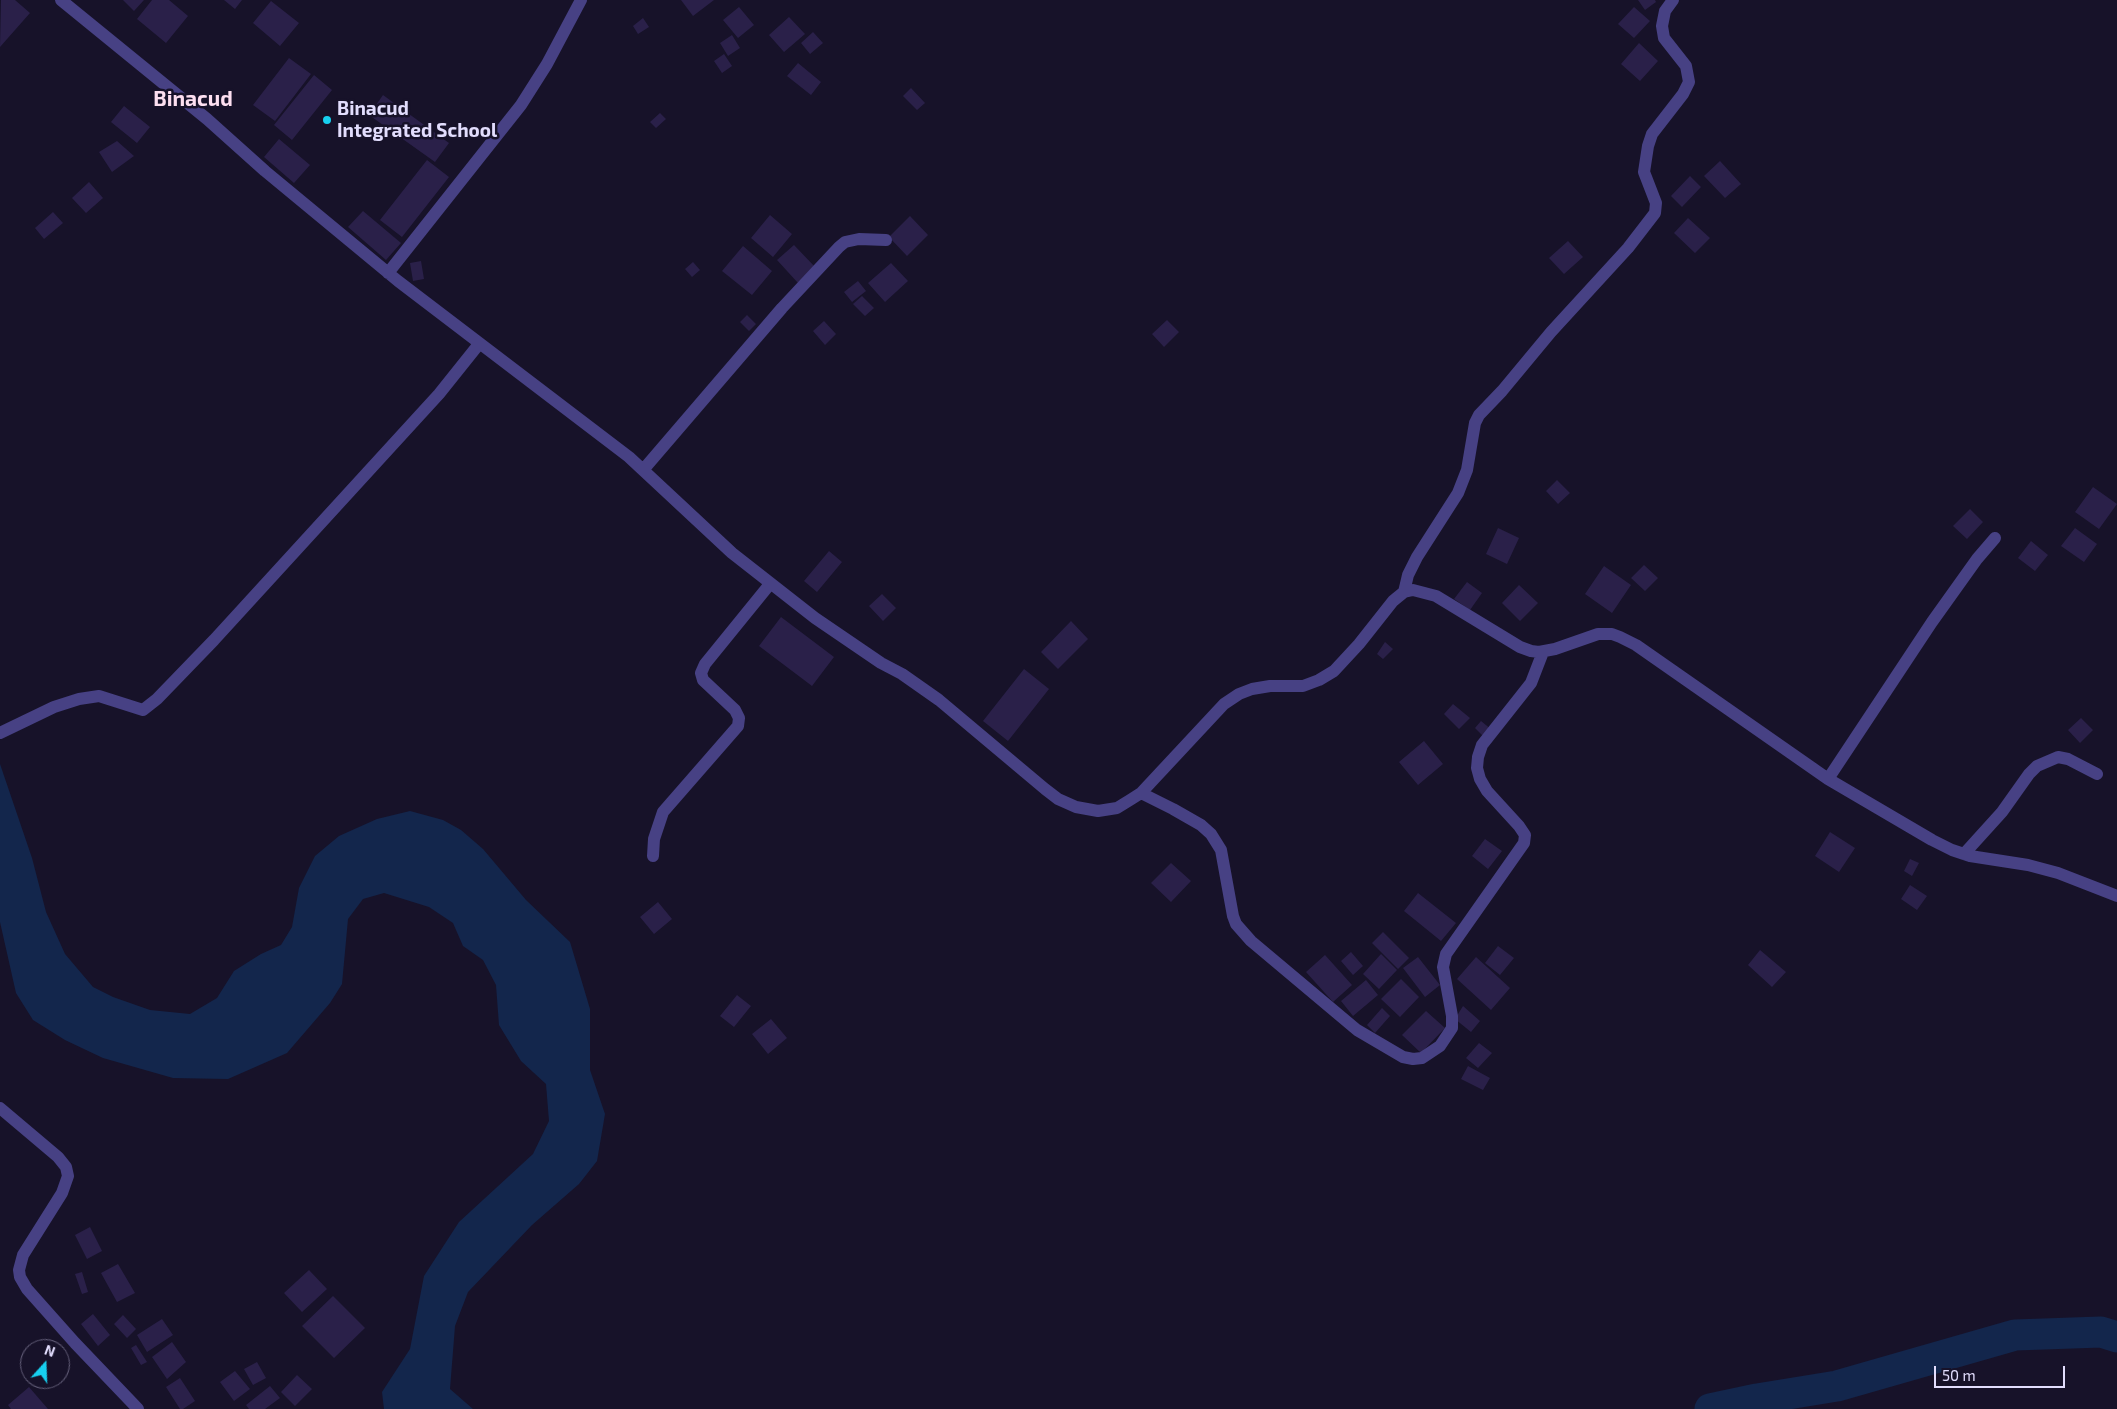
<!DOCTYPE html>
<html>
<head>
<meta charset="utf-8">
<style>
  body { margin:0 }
  #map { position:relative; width:2117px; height:1409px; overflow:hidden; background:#171229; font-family:"Exo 2",sans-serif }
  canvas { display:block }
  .north { position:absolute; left:20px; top:1339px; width:50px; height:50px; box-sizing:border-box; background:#171229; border:1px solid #68637e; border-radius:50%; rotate:20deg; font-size:14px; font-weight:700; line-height:20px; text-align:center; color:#e2ddfd }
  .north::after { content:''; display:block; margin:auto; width:18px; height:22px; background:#17cfef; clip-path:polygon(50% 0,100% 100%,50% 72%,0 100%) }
  .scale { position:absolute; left:1934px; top:1366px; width:131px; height:22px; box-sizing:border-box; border:2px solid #e2ddfd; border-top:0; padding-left:6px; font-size:15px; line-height:18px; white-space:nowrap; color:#e2ddfd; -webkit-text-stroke:4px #171229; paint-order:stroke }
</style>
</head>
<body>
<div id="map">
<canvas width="2117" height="1409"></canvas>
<div class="north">N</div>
<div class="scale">50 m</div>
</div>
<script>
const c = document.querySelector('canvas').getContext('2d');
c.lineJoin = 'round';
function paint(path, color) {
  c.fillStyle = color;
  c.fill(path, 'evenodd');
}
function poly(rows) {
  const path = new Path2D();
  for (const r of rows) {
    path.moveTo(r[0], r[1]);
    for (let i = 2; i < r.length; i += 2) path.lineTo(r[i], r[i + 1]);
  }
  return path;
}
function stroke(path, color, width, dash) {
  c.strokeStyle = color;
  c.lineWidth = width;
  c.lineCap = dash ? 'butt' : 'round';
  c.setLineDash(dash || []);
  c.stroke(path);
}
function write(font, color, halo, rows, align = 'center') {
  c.font = font + ' "Exo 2",sans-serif';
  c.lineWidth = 5;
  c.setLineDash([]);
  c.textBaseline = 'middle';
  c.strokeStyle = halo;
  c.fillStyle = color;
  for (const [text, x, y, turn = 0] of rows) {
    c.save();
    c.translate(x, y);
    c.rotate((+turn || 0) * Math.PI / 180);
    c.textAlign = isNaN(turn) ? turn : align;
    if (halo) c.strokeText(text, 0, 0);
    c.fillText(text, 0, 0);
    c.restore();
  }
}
const water = poly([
  [0,764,32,858,46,912,65,954,93,987,113,997,150,1010,190,1014,217,998,234,971,261,954,281,945,292,927,299,888,315,856,339,836,377,819,410,811,443,820,461,830,483,849,526,900,570,942,590,1009,590,1070,605,1114,597,1161,579,1184,532,1225,468,1292,455,1326,450,1389,473,1409,384,1409,382,1392,410,1349,424,1276,459,1222,533,1154,549,1121,546,1084,521,1061,499,1025,496,985,483,960,463,946,453,923,429,907,384,893,363,899,348,919,342,984,330,1003,287,1053,228,1079,173,1078,103,1058,65,1040,33,1020,16,993,0,922]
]);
const river = poly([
  [1710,1409,1757,1399,1837,1386,2015,1335,2101,1332,2117,1337]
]);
const building = poly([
  [1,0,15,0,30,13,0,47],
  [123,0,144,0,134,11],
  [152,0,169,0,188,16,166,43,137,19],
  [224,0,242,0,235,9],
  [681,0,714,0,693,16],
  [1638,0,1655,0,1656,2,1645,10],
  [271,1,299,23,280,46,253,23],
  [739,7,754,25,738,38,723,20],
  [1634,7,1650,21,1634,38,1618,24],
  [789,17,805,34,784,52,769,35],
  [643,18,649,27,638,34,633,26],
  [813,32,823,43,810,54,801,43],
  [732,35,740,48,728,56,720,43],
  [1639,43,1658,61,1640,81,1621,64],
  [724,54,732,66,722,73,714,61],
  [289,58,311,74,275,121,253,105],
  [798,63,821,82,811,95,787,76],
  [314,75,332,90,292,140,274,125],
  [911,88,925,103,917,110,903,96],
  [383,95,449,143,435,162,369,115],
  [124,106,150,127,137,143,111,122],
  [660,113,666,119,656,128,650,122],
  [279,139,310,165,294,183,264,157],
  [117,141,134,156,112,172,99,152],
  [427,160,449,177,402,237,380,220],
  [1720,161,1741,184,1725,198,1704,176],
  [1690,176,1701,187,1682,207,1671,196],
  [89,182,103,198,86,213,72,198],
  [363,211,401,243,386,260,348,227],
  [53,212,63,223,44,239,35,228],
  [770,215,792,234,773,257,751,238],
  [910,216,928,235,907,256,889,237],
  [1688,218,1710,238,1695,253,1674,233],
  [1568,241,1583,257,1564,274,1549,258],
  [794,245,815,267,798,283,777,260],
  [743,246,772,271,752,295,722,271],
  [421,261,424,279,413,281,410,263],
  [693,262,700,270,692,277,685,269],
  [891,263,908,281,885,302,868,283],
  [858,281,866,291,852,302,844,292],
  [862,296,874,308,865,316,853,304],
  [747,315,756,324,749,331,740,322],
  [1167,320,1179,332,1164,347,1152,334],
  [824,321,836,334,825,345,813,331],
  [1557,480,1570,493,1558,504,1546,491],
  [2093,487,2117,504,2099,529,2075,512],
  [1970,509,1983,522,1967,539,1953,526],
  [1498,528,1519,538,1507,564,1486,554],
  [2075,528,2097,544,2084,562,2061,546],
  [2031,541,2048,555,2035,571,2018,558],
  [829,551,842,562,817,592,804,581],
  [1644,565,1658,578,1645,591,1631,578],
  [1604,566,1631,585,1612,613,1585,594],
  [1467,582,1482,593,1470,610,1454,599],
  [1519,585,1538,603,1520,621,1502,603],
  [882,594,896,608,883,621,869,606],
  [781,617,834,657,812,686,759,646],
  [1071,621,1088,639,1058,669,1041,652],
  [1385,642,1393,649,1383,659,1377,654],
  [1024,669,1049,689,1008,741,983,721],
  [1453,704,1470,718,1459,729,1444,714],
  [2081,718,2093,730,2080,743,2068,730],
  [1481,721,1492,730,1485,738,1475,728],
  [1424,741,1443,764,1418,785,1399,762],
  [1830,832,1855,848,1839,872,1815,856],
  [1485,839,1502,851,1488,869,1472,856],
  [1910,859,1919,863,1912,876,1904,871],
  [1171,863,1191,881,1171,902,1151,883],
  [1910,885,1927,896,1917,910,1901,899],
  [1418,893,1456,923,1441,941,1404,911],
  [658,902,672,919,654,934,640,917],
  [1383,932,1409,958,1398,969,1372,943],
  [1498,946,1514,958,1500,975,1485,963],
  [1760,950,1786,972,1772,987,1748,965],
  [1351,952,1363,966,1353,975,1341,961],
  [1381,954,1397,970,1379,989,1363,974],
  [1325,955,1352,985,1333,1002,1306,972],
  [1418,957,1440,985,1425,997,1403,968],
  [1476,957,1510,988,1491,1010,1457,979],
  [1401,979,1419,997,1400,1017,1381,999],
  [1366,980,1378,995,1353,1016,1341,1001],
  [737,995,751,1006,734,1027,720,1016],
  [1463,1006,1480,1021,1471,1032,1455,1019],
  [1382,1008,1390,1016,1375,1033,1367,1025],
  [1426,1011,1445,1028,1421,1053,1402,1035],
  [771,1019,787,1038,768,1054,752,1034],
  [1479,1043,1492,1053,1478,1068,1466,1058],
  [1468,1066,1490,1078,1483,1090,1461,1079],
  [90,1227,102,1251,87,1259,75,1235],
  [118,1264,135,1293,117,1302,101,1273],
  [309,1270,327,1289,302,1312,284,1293],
  [82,1272,88,1292,82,1294,75,1274],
  [333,1296,365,1328,334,1358,302,1326],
  [93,1314,110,1335,98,1346,81,1324],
  [123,1315,136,1329,127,1338,114,1324],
  [162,1319,173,1335,147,1352,137,1335],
  [172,1342,186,1362,167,1379,152,1357],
  [136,1345,147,1362,141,1365,131,1348],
  [257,1362,266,1378,253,1385,244,1369],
  [235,1371,250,1389,234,1401,220,1382],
  [297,1375,312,1389,295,1406,281,1392],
  [180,1378,195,1401,183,1409,180,1409,166,1387],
  [270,1386,280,1398,265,1409,249,1409,246,1405],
  [29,1387,48,1409,11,1409,8,1405]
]);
const minor = poly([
  [61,0,207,119,265,171,398,281,629,457,732,553,815,618,881,663,902,674,939,700,1045,789,1058,799,1076,807,1098,811,1117,808,1130,800,1141,793,1224,704,1239,694,1252,689,1270,686,1303,686,1319,680,1334,671,1359,644,1393,601,1404,592,1413,590,1436,596,1520,647,1531,651,1539,652,1555,649,1598,634,1612,634,1620,637,1636,645,1828,779,1932,840,1952,850,1970,856,2028,865,2058,873,2117,896],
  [388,273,521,105,547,64,581,0],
  [643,470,782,308,839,247,845,242,859,239,886,240],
  [1404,592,1408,575,1417,557,1458,493,1467,470,1475,423,1479,415,1502,391,1551,332,1628,248,1655,213,1656,203,1644,172,1648,146,1652,134,1683,94,1689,82,1686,66,1664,38,1662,26,1665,11,1673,0],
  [0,733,54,707,79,699,99,696,143,710,157,699,214,640,439,394,479,344],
  [1828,779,1932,622,1977,559,1995,538],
  [1141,793,1173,809,1201,825,1211,834,1221,850,1233,916,1236,924,1251,941,1357,1030,1403,1057,1413,1059,1422,1058,1440,1046,1452,1028,1452,1016,1443,967,1446,954,1524,843,1525,835,1519,826,1487,791,1480,779,1477,768,1478,757,1482,745,1531,683,1543,652],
  [1964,854,2002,812,2029,774,2037,766,2058,757,2068,759,2097,774],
  [653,856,654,839,663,812,738,726,739,718,735,710,703,680,701,673,705,664,770,584],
  [0,1108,58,1157,66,1167,68,1176,62,1193,23,1255,19,1270,20,1277,27,1289,75,1343,138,1409]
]);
const markers = [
  [327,120,5,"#17cfef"]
];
const poiNames = [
  ["Binacud",337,109],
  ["Integrated School",337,131]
];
const quarterNames = [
  ["Binacud",193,99]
];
paint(water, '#13264c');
stroke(river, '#13264c', 31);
paint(building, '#2a2049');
stroke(minor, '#474184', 12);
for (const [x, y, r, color] of markers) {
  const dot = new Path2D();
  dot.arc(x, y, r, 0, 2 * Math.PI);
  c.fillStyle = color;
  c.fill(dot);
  stroke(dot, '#171229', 2);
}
write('bold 19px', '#e2ddfd', '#171229', poiNames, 'left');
write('bold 21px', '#fddff0', '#171229', quarterNames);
</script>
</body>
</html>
